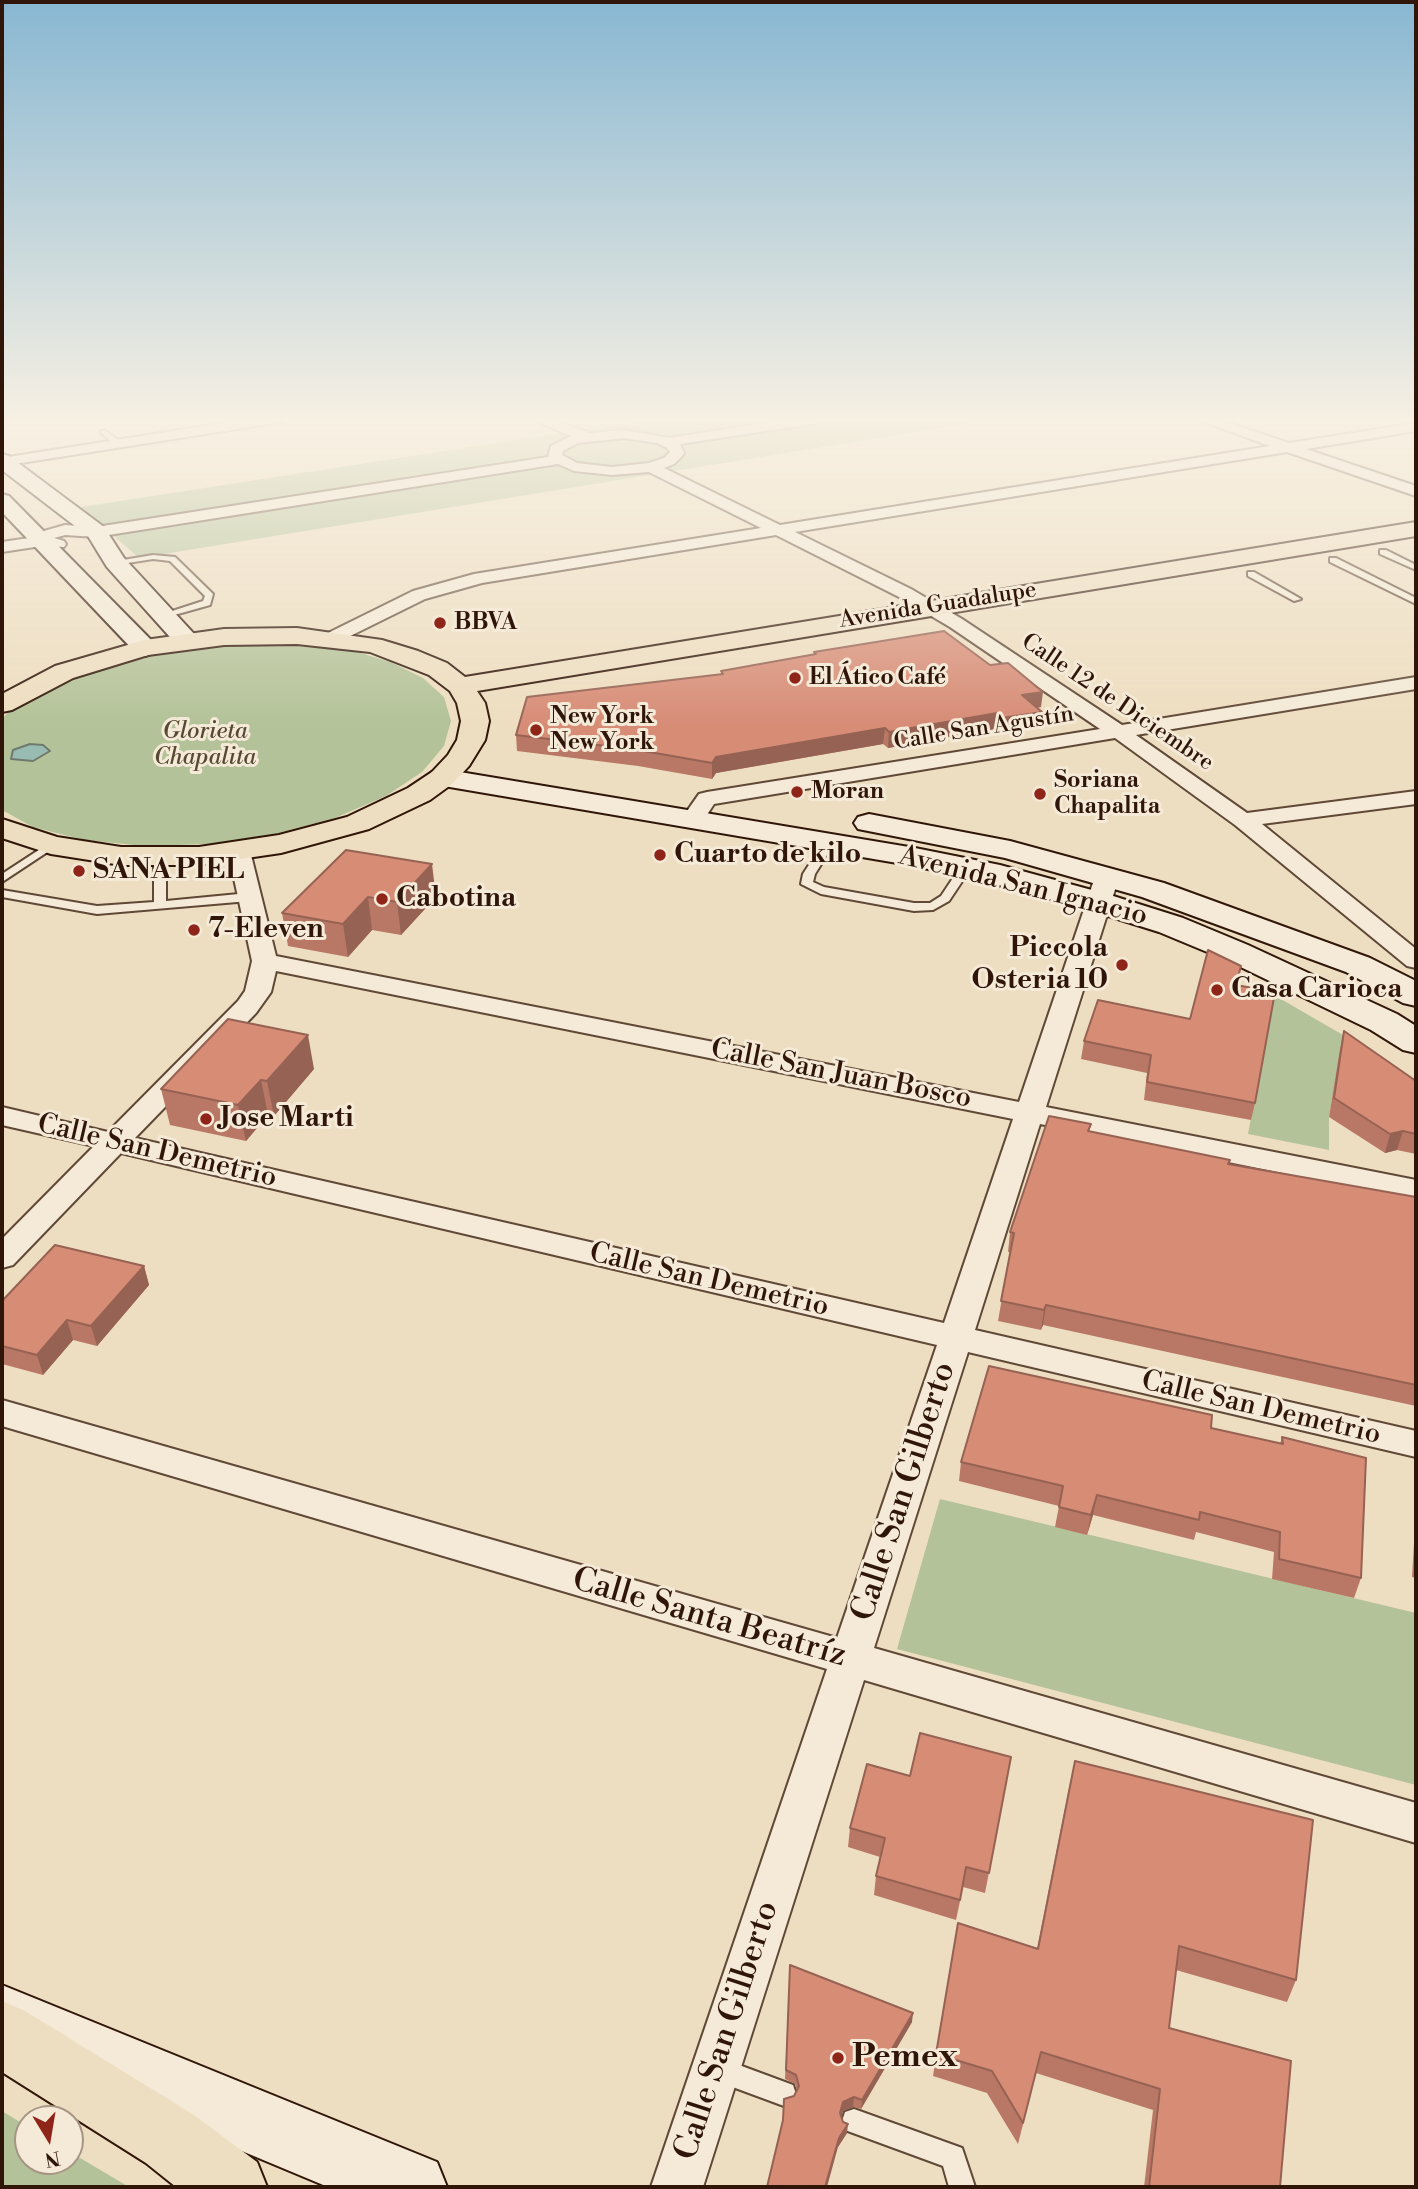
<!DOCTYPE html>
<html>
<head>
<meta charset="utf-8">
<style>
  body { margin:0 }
  #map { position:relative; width:1418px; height:2189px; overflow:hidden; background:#eedec1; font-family:"Libre Bodoni",serif }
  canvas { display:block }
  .frame { position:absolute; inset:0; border:4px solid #301609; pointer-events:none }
  .north { position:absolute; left:14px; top:2105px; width:70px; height:70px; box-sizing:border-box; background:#f4ead7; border:2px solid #a69585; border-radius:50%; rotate:169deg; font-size:19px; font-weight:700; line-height:28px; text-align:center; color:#301609 }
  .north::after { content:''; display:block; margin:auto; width:24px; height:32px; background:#8f2418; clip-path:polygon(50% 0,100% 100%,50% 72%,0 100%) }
</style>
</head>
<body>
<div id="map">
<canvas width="1418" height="2189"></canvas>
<div class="frame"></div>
<div class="north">N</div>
</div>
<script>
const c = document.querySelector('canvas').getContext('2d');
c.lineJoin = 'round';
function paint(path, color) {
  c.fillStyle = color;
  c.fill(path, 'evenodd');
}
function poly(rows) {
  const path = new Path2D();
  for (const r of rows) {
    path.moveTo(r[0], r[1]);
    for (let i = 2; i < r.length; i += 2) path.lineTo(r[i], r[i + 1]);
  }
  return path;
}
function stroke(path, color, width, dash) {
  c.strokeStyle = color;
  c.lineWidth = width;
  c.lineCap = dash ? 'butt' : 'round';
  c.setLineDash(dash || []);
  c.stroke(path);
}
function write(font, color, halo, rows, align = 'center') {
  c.font = font + ' "Libre Bodoni",serif';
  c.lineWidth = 6;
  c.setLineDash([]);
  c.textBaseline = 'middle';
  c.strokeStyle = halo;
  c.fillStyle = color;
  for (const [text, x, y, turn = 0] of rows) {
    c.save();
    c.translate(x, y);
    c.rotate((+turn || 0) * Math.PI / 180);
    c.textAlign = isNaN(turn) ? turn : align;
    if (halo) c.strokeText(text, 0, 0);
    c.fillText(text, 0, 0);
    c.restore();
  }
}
const green = poly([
  [659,418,1001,418,139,558,81,507],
  [251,643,303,644,350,650,391,662,423,678,444,697,451,721,444,746,422,772,386,796,335,818,275,834,210,844,144,846,84,840,33,827,2,810,2,719,11,709,48,687,93,669,144,656,197,646],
  [1274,995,1343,1035,1329,1117,1329,1150,1248,1134],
  [940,1499,1416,1613,1416,1785,897,1649],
  [2,2111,28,2127,28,2161,70,2161,70,2152,129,2187,2,2187]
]);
const water = poly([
  [30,744,43,745,50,751,33,761,11,759,13,750,30,744]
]);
const lane = poly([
  [101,431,105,431,124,444,117,446,101,433,101,431],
  [1380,550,1386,550,1416,565,1416,570,1380,554,1380,550],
  [153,555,175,557,213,594,210,605,160,619,160,615,203,601,205,596,170,561,153,559,115,565,111,562,153,555],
  [1330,558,1336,558,1416,598,1416,604,1330,562,1330,558],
  [1248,572,1254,572,1301,599,1294,601,1248,576,1248,572],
  [829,839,835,842,815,874,813,882,824,887,914,903,930,903,941,896,961,866,965,865,971,868,949,901,933,910,914,911,821,894,801,884,803,874,825,840,829,839],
  [51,842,57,845,55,847,2,882,2,874,51,842],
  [160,854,166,857,166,901,249,893,255,897,249,901,97,914,2,897,2,890,97,906,154,902,154,857,160,854],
  [720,2058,793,2085,796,2094,793,2103,784,2106,711,2079,708,2070,711,2061,720,2058],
  [854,2109,962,2148,975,2187,949,2187,943,2166,845,2130,842,2121,845,2112,854,2109]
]);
const street = poly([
  [255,418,289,418,282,422,2,466,2,458,255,418],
  [529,418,549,418,590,433,624,430,669,438,797,418,832,418,825,422,680,444,684,453,682,456,674,464,664,468,780,525,1270,446,1193,418,1214,418,1289,443,1416,423,1416,431,1306,449,1416,486,1416,496,1287,452,795,532,911,589,962,619,1122,725,1416,677,1416,689,1136,735,1247,813,1416,791,1416,804,1262,824,1416,949,1416,968,1407,966,1235,825,1115,738,714,804,701,824,685,824,682,819,685,814,699,794,707,792,1100,729,950,627,899,597,776,535,482,583,425,599,338,642,332,643,323,638,326,634,413,591,474,574,761,528,649,472,612,475,574,471,558,464,96,537,65,535,54,538,64,541,66,544,64,547,41,546,2,552,2,542,36,537,44,531,65,525,96,527,548,457,551,446,571,436,529,418],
  [624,438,657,443,667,448,670,452,664,458,649,463,612,467,577,463,562,455,563,451,578,443,624,438],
  [239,844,247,846,250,851,276,956,1019,1102,1095,877,1099,872,1115,872,1119,877,1046,1107,1416,1180,1416,1200,1040,1124,975,1330,1416,1431,1416,1457,968,1352,874,1648,1416,1803,1416,1843,864,1680,703,2187,651,2187,827,1669,2,1426,2,1400,837,1638,937,1345,121,1153,13,1265,2,1268,2,1239,94,1146,2,1125,2,1107,108,1132,238,1001,245,991,252,961,228,851,231,846,239,844],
  [276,971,1013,1119,944,1323,135,1138,256,1013,271,992,276,971]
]);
const secondary = poly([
  [2,454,9,456,104,527,124,558,196,636,200,641,196,646,187,649,178,646,107,567,88,536,2,470,2,454],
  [2,494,9,496,154,643,158,648,154,653,145,656,136,653,2,512,2,494],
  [442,769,915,848,1000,865,1110,895,1183,918,1248,945,1397,1014,1416,1026,1416,1053,1403,1050,1371,1030,1224,959,1159,932,1086,909,995,884,915,866,432,784,427,778,432,772,442,769],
  [869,814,1010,841,1164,883,1370,958,1416,981,1416,1006,1403,1003,1346,972,1142,897,1005,858,858,829,854,823,858,817,869,814],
  [2,1985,437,2162,447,2187,328,2187,2,2051,2,1985]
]);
const primary = poly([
  [1416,522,1416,536,477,691,485,703,489,721,485,740,469,766,452,784,430,800,369,829,281,853,199,865,121,865,51,854,2,838,2,819,57,837,121,847,199,847,279,835,347,817,408,788,432,772,448,755,457,740,461,721,457,703,450,691,429,675,370,652,297,644,224,645,148,655,73,678,12,710,2,712,2,694,55,666,145,640,224,629,297,628,382,640,418,651,447,663,465,677,1416,522]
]);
const highway = poly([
  [2,2001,25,2011,194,2115,257,2162,267,2187,176,2187,146,2163,2,2072,2,2001]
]);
const wall = poly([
  [814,652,1041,707,1036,708,1040,728,1000,734,995,729,888,748,883,744,716,773,712,779,638,766,517,751,516,735,721,674,721,671,814,654],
  [346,850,436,897,401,935,372,930,348,957,288,946,282,913],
  [1237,985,1255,1103,1251,1120,1144,1100,1147,1073,1081,1059,1084,1041,1190,1019],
  [1344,1031,1416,1081,1416,1154,1397,1150,1385,1153,1329,1117,1340,1049],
  [314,1069,274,1116,268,1115,246,1141,170,1125,161,1089],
  [1091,1124,1089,1132,1229,1164,1416,1197,1416,1406,1043,1325,1041,1330,998,1321,1010,1252,1008,1252,1010,1232],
  [144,1266,149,1285,97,1346,73,1340,43,1375,2,1364,2,1301],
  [1211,1428,1280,1444,1282,1437,1361,1578,1354,1598,1272,1579,1274,1552,1196,1532,1194,1540,1093,1515,1087,1535,1055,1527,1059,1506,959,1481,961,1462],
  [1416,1509,1416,1578,1412,1577],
  [1011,1757,985,1893,963,1887,956,1920,874,1895,876,1876,880,1857,848,1847,850,1828,910,1776],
  [1070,1783,1296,1980,1287,2002,1176,1970,1169,2028,1280,2187,1144,2187,1153,2110,1036,2073,1018,2144,987,2093,933,2076,958,1923,1037,1949],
  [790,1965,912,2022,861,2109,853,2107,843,2111,841,2115,847,2133,838,2147,797,2090,795,2084,785,2079]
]);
const shadedWall = poly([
  [2,418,31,418,2,422],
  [1043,692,1041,707,1020,710,1022,695],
  [1042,712,1040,728,1000,734,1002,718],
  [997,713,995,729,888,748,889,732],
  [885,728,883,744,716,773,712,779,712,763,716,757],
  [432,864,436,897,401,935,397,902],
  [368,897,372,930,348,957,343,924],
  [308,1035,314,1069,274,1116,267,1081],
  [261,1080,268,1115,246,1141,238,1105],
  [1403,1131,1397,1150,1385,1153,1390,1134],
  [144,1266,149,1285,97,1346,91,1326],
  [1046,1305,1043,1325,1041,1330,1044,1310],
  [67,1320,73,1340,43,1375,37,1355],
  [1097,1495,1093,1515,1087,1535,1091,1515],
  [913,2013,912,2022,861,2109,862,2100],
  [854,2097,853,2107,843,2111,840,2122,840,2113,843,2102],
  [848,2124,847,2133,838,2147,827,2187,825,2187,839,2138]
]);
const building = poly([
  [944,631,990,665,1008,663,1043,692,1022,695,1042,712,1002,718,997,713,889,732,885,728,716,757,712,763,638,750,516,735,527,697,723,674,721,671,816,654,814,652,944,631],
  [346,850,432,864,397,902,368,897,343,924,282,913,346,850],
  [1208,950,1241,966,1236,985,1275,992,1255,1103,1147,1082,1151,1055,1084,1041,1098,1000,1190,1019,1208,950],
  [228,1019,308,1035,267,1081,261,1080,238,1105,161,1089,228,1019],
  [1344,1031,1416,1081,1416,1134,1403,1131,1390,1134,1334,1098,1344,1031],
  [1049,1116,1091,1124,1088,1131,1230,1160,1228,1164,1416,1197,1416,1385,1046,1305,1044,1310,1001,1301,1014,1233,1010,1232,1049,1116],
  [55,1245,144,1266,91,1326,67,1320,37,1355,2,1346,2,1301,55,1245],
  [989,1366,1212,1415,1211,1428,1283,1444,1282,1437,1366,1458,1361,1578,1279,1559,1280,1532,1200,1512,1199,1520,1097,1495,1091,1515,1059,1507,1063,1486,961,1462,989,1366],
  [920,1733,1011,1757,989,1873,966,1867,960,1900,876,1876,885,1838,850,1828,867,1764,910,1776,920,1733],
  [1075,1761,1313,1820,1296,1980,1179,1946,1169,2028,1291,2061,1280,2187,1149,2187,1160,2089,1041,2052,1023,2123,992,2071,936,2054,958,1923,1038,1949,1075,1761],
  [790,1965,913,2013,862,2100,854,2097,843,2102,840,2113,843,2122,848,2124,839,2138,825,2187,767,2187,783,2120,784,2099,794,2096,799,2086,796,2075,786,2070,790,1965]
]);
const markers = [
  [440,623,7,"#8f2418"],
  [795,678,7,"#8f2418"],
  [536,730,7,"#8f2418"],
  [797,792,7,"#8f2418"],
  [1040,794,7,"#8f2418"],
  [660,855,7,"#8f2418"],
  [79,871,7,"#8f2418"],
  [382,899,7,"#8f2418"],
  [194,930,7,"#8f2418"],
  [1122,965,7,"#8f2418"],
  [1217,990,7,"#8f2418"],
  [206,1119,7,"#8f2418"],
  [838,2058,7,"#8f2418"]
];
const farStreetnames = [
  ["Avenida Guadalupe",938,606,-9],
  ["Calle 12 de Diciembre",1117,703,34],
  ["Calle San Agustín",984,729,-9]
];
const farPoinames = [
  ["BBVA",454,623],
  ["El Ático Café",809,678],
  ["New York",550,717],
  ["New York",550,743],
  ["Soriana",1054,781],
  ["Chapalita",1054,807],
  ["Moran",811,792]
];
const farParknames = [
  ["Glorieta",205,732],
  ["Chapalita",205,758]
];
const poiNames = [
  ["Cuarto de kilo",674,855],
  ["SANA PIEL",93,871],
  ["Cabotina",396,899],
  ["7-Eleven",208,930],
  ["Piccola",1108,949,"right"],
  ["Osteria 10",1108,981,"right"],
  ["Casa Carioca",1231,990],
  ["Jose Marti",220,1119]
];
const streetNames = [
  ["Avenida San Ignacio",1023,887,14],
  ["Calle San Juan Bosco",841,1075,11],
  ["Calle San Demetrio",157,1152,13],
  ["Calle San Demetrio",709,1281,13],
  ["Calle San Demetrio",1261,1409,13]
];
const nearStreetnames = [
  ["Calle San Gilberto",905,1492,-72],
  ["Calle Santa Beatríz",709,1619,16],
  ["Calle San Gilberto",728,2031,-72]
];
const nearPoinames = [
  ["Pemex",852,2058]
];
paint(green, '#b3c298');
paint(water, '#99bcb2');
stroke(water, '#6f7a6e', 2);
stroke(lane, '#604837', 4);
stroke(street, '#604837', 4);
stroke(secondary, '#301609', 4);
stroke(primary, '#301609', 4);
stroke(highway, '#301609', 4);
paint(lane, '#f4ead7');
paint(street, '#f4ead7');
paint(secondary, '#f4ead7');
paint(primary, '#eedec1');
paint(highway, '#eedec1');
paint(wall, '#b97865');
paint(shadedWall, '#966253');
paint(building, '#d78c76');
stroke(building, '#966253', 2);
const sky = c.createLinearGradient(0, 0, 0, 725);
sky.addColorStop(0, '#88b7d2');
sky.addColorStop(0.58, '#f7f0e3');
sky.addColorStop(1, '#f7f0e300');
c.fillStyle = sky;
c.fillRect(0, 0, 1418, 725);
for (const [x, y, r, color] of markers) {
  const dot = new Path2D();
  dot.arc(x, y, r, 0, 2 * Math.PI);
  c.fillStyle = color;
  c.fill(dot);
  stroke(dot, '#f4ead7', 2.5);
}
write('23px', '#301609', '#f4ead7', farStreetnames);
write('bold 23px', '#301609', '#f4ead7', farPoinames, 'left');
write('italic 23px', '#574a34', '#f4ead7', farParknames);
write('bold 28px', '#301609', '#f4ead7', poiNames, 'left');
write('28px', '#301609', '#f4ead7', streetNames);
write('33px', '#301609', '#f4ead7', nearStreetnames);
write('bold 33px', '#301609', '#f4ead7', nearPoinames, 'left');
</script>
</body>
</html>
